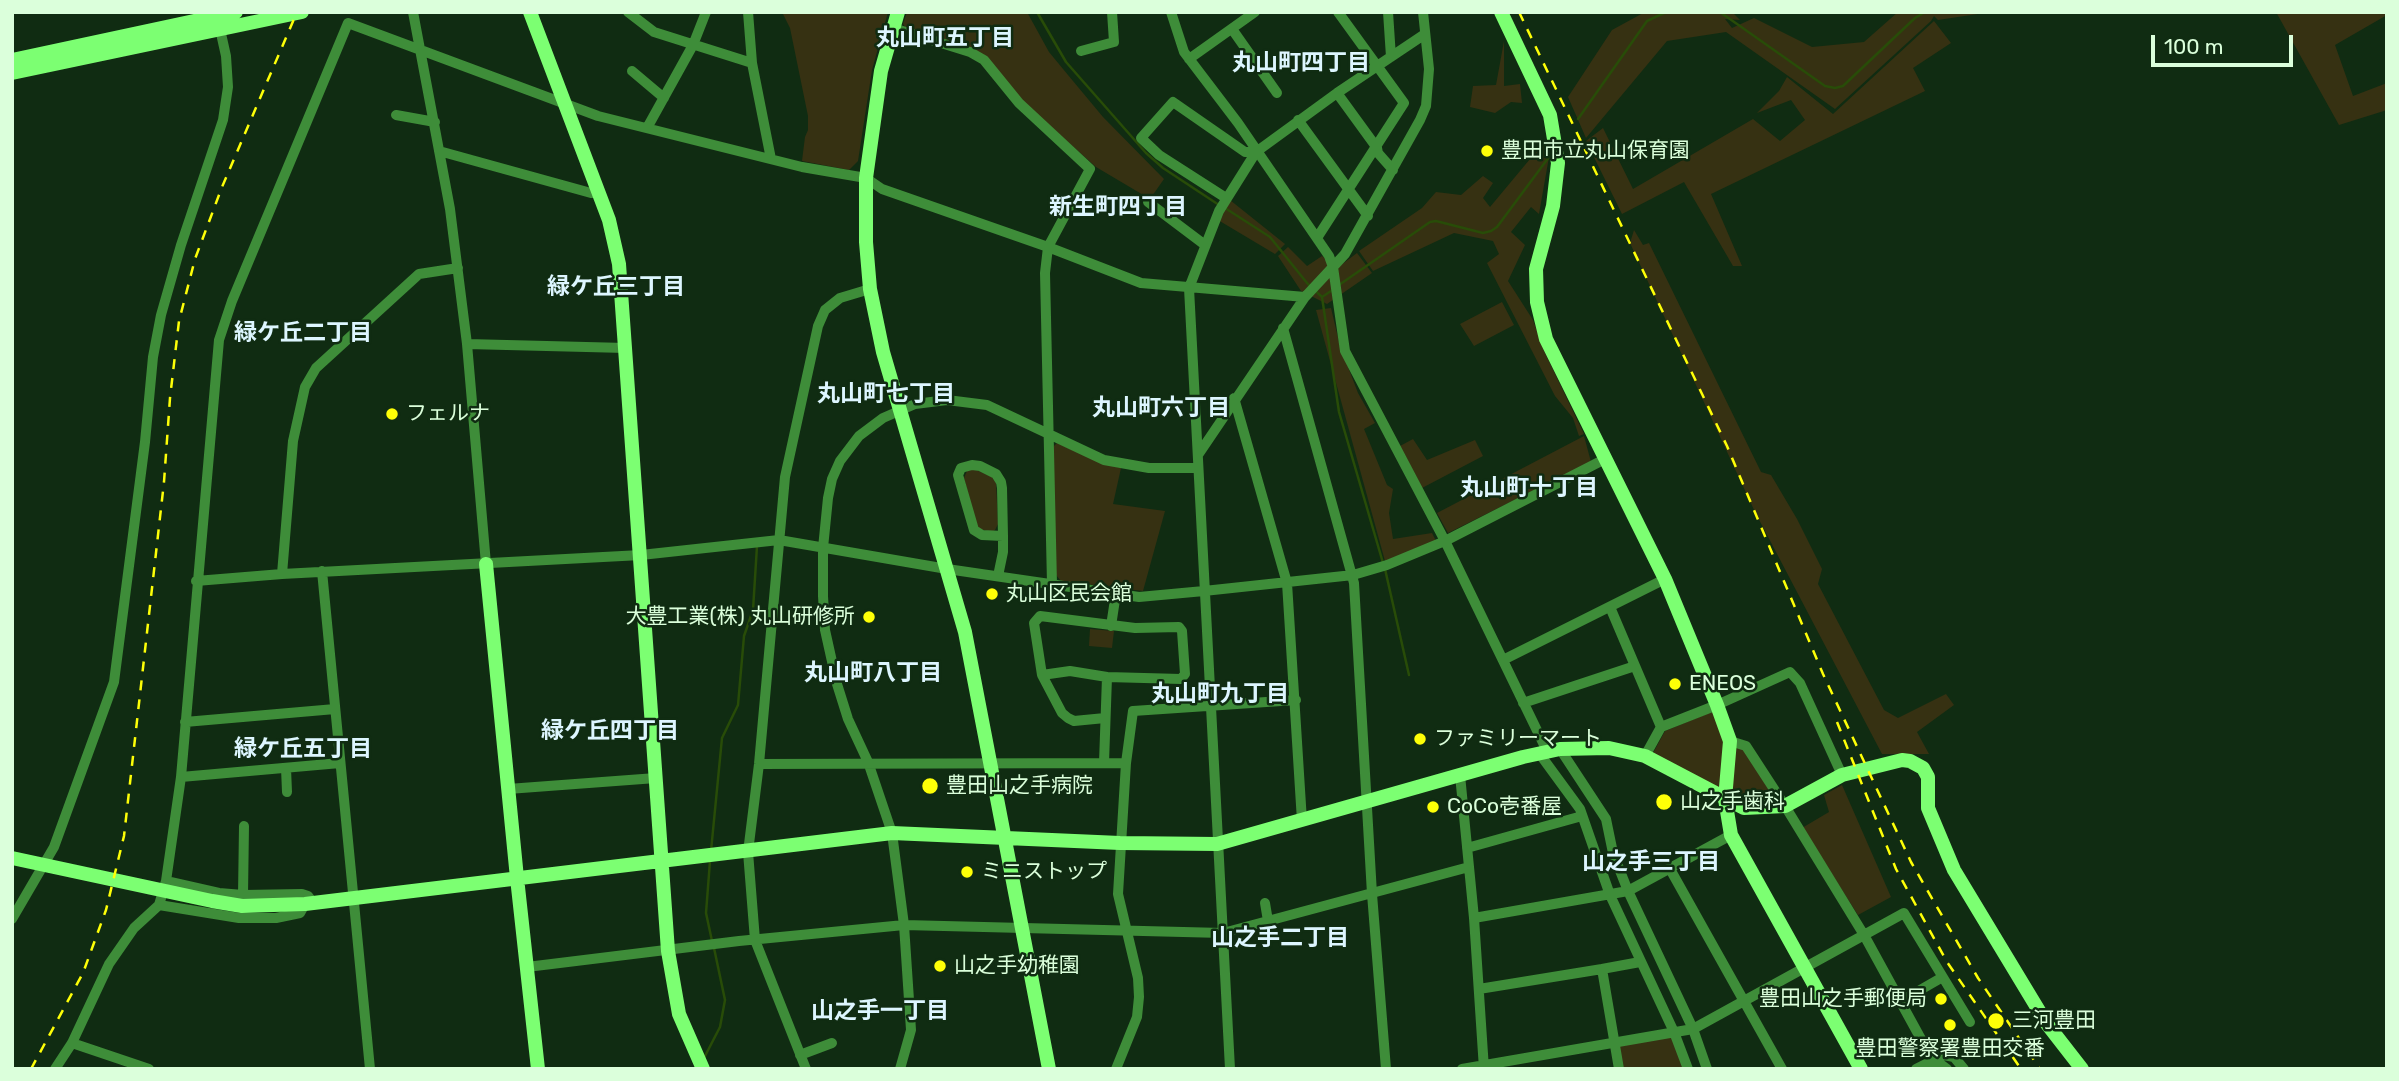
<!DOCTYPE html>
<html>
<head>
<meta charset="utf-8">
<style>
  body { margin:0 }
  #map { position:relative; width:2399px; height:1081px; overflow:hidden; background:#102c12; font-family:Rubik,sans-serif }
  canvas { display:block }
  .frame { position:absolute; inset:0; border:14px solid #dbffdb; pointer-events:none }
  .scale { position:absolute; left:2151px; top:35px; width:142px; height:32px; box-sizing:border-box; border:4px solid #dbffdb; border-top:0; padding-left:9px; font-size:21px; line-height:24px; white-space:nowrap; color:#dbffdb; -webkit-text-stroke:5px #102c12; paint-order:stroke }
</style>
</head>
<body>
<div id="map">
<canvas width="2399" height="1081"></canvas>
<div class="frame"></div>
<div class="scale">100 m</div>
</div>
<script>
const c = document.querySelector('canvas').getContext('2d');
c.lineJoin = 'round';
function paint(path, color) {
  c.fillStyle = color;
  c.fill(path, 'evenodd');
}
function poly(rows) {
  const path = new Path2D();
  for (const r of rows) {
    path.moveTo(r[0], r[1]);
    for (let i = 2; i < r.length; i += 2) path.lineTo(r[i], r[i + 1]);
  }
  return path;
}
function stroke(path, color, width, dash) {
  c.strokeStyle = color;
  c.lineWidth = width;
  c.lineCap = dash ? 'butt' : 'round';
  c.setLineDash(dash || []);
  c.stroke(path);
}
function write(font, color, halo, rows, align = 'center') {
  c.font = font + ' Rubik,"Noto Sans JP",sans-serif';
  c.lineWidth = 5;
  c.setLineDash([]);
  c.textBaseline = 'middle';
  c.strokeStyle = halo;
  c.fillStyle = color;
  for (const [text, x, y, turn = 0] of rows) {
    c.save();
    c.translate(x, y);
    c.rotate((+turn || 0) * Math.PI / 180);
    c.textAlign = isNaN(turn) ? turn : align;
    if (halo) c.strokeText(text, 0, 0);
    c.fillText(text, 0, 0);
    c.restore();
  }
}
const green = poly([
  [782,12,888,12,872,70,858,161,849,170,802,161,805,137,808,130,808,116,790,28],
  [907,12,1027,12,1049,52,1068,75,1103,117,1164,179,1150,199,1096,167,1023,102,987,58,906,28,903,24],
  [1645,12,1732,12,1740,20,1725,19,1732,28,1754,18,1812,47,1864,42,1898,12,1991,12,1938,20,1934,16,1931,21,1835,109,1726,32,1667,41,1586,138,1568,97,1612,30],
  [2276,12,2387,12,2387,15,2335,45,2353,96,2387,83,2387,110,2339,125],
  [1934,21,1951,43,1913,68,1925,91,1711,194,1742,266,1733,266,1684,182,1622,214,1586,141,1603,128,1633,189,1753,119,1780,141,1805,120,1791,100,1757,113,1779,91,1787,77,1833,114],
  [1504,41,1504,86,1520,84,1522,103,1511,102,1495,113,1470,107,1473,86,1496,85],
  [1545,141,1549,157,1539,214,1531,207,1511,232,1525,245,1508,281,1533,320,1544,351,1584,434,1579,436,1573,418,1555,396,1487,263,1499,254,1493,241,1454,233,1373,271,1359,251,1422,208,1436,192,1461,195,1483,176,1493,183,1483,198,1490,207],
  [1230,200,1285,244,1275,254,1218,220],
  [1634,230,1643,245,1649,243,1761,472,1771,475,1797,519,1822,569,1818,584,1884,710,1898,718,1946,694,1954,705,1917,732,1929,754,1882,754,1755,512,1630,243],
  [1288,247,1307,266,1322,256,1337,268,1357,253,1372,273,1327,304,1301,291,1278,256],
  [1502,302,1514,325,1474,346,1460,324],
  [1331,308,1340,346,1358,393,1375,423,1364,429,1387,485,1393,489,1389,513,1393,539,1432,533,1436,541,1385,561,1316,310],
  [1584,436,1591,462,1448,533,1437,513],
  [1413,439,1427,460,1475,440,1483,456,1422,488,1400,446],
  [1057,443,1102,463,1121,468,1113,504,1165,511,1143,591,1061,581,1056,575,1053,447],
  [974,469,992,477,996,483,998,524,995,530,992,532,979,529,974,517,964,478,967,471],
  [1090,629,1114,631,1112,648,1089,646],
  [1716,710,1743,749,1778,803,1747,803,1652,755,1665,731],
  [1842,785,1891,897,1858,915,1802,828,1829,812,1824,795],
  [1672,1035,1685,1069,1621,1069,1618,1044]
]);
const stream = poly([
  [1037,12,1066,62,1146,153,1163,168,1219,205],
  [1720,12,1825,86,1835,88,1843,86,1915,18,1925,12],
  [1578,119,1647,21,1664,13,1676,12],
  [1225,208,1270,237,1307,283,1322,297,1339,412,1383,563],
  [1339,285,1430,222,1436,221,1483,233,1491,231,1497,227,1549,157],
  [1322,297,1334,289],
  [1385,569,1409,675],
  [711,851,722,738,738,705,744,636,753,610,757,546],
  [710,861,706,913,712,941],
  [704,1058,720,1027,725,1000,714,948]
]);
const street = poly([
  [413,12,450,209,467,344,486,564],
  [628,12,654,32,752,63],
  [748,12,752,63,771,159],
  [1171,12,1184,52,1238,123,1329,256,1333,267,1345,351,1445,541,1547,751],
  [1388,12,1391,57],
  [893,28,970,52,984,60,1019,103,1090,169,1048,247,1045,273,1052,584],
  [1232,29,1277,93],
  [1081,51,1114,42,1112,12],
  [1189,59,1255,12],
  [632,71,664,98],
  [1337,93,1377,148,1378,153,1393,170],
  [396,115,435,122],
  [1298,120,1368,216],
  [647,128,693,45,706,12],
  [439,151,591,193,599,193],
  [1226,198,1159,155,1141,138,1173,102,1245,152,1256,152],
  [1148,202,1205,245],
  [1317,238,1404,103,1338,12],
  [1283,328,1354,583,1372,894,1386,1069],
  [467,344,626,348],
  [1234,398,1287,583,1302,821],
  [1198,455,1305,297,1345,254,1420,120,1426,106,1429,69,1423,12],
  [322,571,370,1069],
  [282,574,293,441,305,387,316,368,419,274,458,268],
  [998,576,1003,552,1003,536,1002,488,1001,482,996,474,980,466,972,465,961,468,958,475,974,530,982,535,1003,536],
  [196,581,282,574,641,555,779,540,947,569,1139,597,1204,591,1353,575,1387,565,1445,541,1605,459],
  [1610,607,1661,727],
  [1111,626,1116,593],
  [1503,660,1665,579],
  [1042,675,1062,713,1068,718,1074,721,1105,718],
  [1523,703,1635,666],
  [185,722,335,709],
  [1730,741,1746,746,1785,806,1864,935,1927,1050],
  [1560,749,1606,819,1613,853,1628,891,1693,1029,1707,1069],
  [1539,753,1580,809,1610,895,1674,1032,1688,1069],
  [1645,756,1661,727,1717,705,1790,672,1800,683,1842,775],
  [1104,763,1107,677,1181,679,1185,674,1182,631,1179,627,1135,628,1040,616,1034,623,1042,675,1070,671,1107,677],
  [759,764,1126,763],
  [286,768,287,792],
  [1460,775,1474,918,1484,1069],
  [181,777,340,763],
  [508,789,656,778],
  [1467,848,1582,816],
  [1670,869,1782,1069],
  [166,881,219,893,243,895,302,894,308,896,313,903],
  [243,895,244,826],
  [1265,903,1268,921],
  [159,905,239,918,276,918,300,913,305,904],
  [1474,918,1628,891,1731,835],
  [12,919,54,847,114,682,145,442,153,357,161,315,181,245,223,120,228,87,226,56,220,29],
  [527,967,739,941,904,925,1223,933,1469,867],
  [1479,989,1602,969],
  [1901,1001,1941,978],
  [72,1043,149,1069],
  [800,1055,832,1043],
  [1928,1063,1939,1063,1947,1069],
  [55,1069,72,1043,109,964,134,928,159,905,166,881,181,777,219,340,232,301,348,23,598,116,802,167,866,178,882,189,1048,247,1141,283,1305,297],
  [806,1069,755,940,748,852,759,764,785,477,818,326,825,310,840,298,870,289],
  [900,1069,911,1030,904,925,892,833,868,762,848,719,837,684,825,630,823,596,823,548,828,498,832,479,840,461,859,436,883,418,915,404,947,400,987,405,1104,460,1149,468,1198,468],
  [1116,1069,1137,1017,1139,997,1138,978,1118,894,1126,763,1133,711,1296,700],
  [1230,1069,1189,288,1219,211,1256,152,1337,93,1425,34],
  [1462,1069,1693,1029,1904,913,1970,1022],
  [1619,1069,1602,969,1640,962],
  [1916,1069,1944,1055,1954,1057,1964,1069]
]);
const secondary = poly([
  [530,12,609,220,619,264,668,951,679,1014,703,1069],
  [898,12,881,71,866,178,866,242,870,289,883,352,965,632,1049,1069],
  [1501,12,1550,115,1558,163,1553,206,1536,269,1537,302,1546,339,1665,579,1717,705,1730,741,1725,799,1731,835,1861,1069],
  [12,60,236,12],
  [12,73,302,12],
  [486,564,517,878,538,1069],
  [12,858,212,901,242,906,305,904,892,833,1120,843,1217,844,1523,757,1560,749,1609,748,1645,756,1744,808,1785,806,1842,775,1902,760,1910,761,1923,768,1928,777,1928,808,1954,870,2047,1024,2082,1069]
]);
const rail = poly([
  [1519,12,1727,446,1823,674,1911,862,1978,978,2040,1069],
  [1837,722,1896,869,1947,962,2021,1069],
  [31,1069,83,973,106,910,124,836,164,482,170,398,179,321,195,259,222,187,297,12]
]);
const markers = [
  [1487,151,7,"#feff07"],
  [392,414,7,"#feff07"],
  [992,594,7,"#feff07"],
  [869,617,7,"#feff07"],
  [1675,684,7,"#feff07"],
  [1420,739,7,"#feff07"],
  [930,786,9,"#feff07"],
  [1664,802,9,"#feff07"],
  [1433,807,7,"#feff07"],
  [967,872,7,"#feff07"],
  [940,966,7,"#feff07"],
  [1941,999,7,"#feff07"],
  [1996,1021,9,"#feff07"],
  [1950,1025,7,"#feff07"]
];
const poiNames = [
  ["豊田市立丸山保育園",1501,151],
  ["フェルナ",406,414],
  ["丸山区民会館",1006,594],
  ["大豊工業(株) 丸山研修所",855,617,"right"],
  ["ENEOS",1689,684],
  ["ファミリーマート",1434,739],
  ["豊田山之手病院",946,786],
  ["山之手歯科",1680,802],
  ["CoCo壱番屋",1447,807],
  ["ミニストップ",981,872],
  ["山之手幼稚園",954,966],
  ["豊田山之手郵便局",1927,999,"right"],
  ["三河豊田",2012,1021],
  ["豊田警察署豊田交番",1950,1049,"center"]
];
const neighbourhoodNames = [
  ["丸山町五丁目",945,38],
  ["丸山町四丁目",1301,63],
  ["新生町四丁目",1118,207],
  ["緑ケ丘三丁目",616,287],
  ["緑ケ丘二丁目",303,333],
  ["丸山町七丁目",886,394],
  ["丸山町六丁目",1161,408],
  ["丸山町十丁目",1529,488],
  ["丸山町八丁目",873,673],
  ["丸山町九丁目",1220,694],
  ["緑ケ丘四丁目",610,731],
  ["緑ケ丘五丁目",303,749],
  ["山之手三丁目",1651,862],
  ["山之手二丁目",1280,938],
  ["山之手一丁目",880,1011]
];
paint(green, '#363112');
stroke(stream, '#284c08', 2.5);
stroke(street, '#3e8d39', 10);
stroke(secondary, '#7cff72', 14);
stroke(rail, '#feff07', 2.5, [10, 9]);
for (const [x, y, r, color] of markers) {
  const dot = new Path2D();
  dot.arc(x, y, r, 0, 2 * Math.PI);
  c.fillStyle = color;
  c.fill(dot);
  stroke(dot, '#102c12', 2.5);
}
write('21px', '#dbffdb', '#102c12', poiNames, 'left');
write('bold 23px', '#ddf6ff', '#102c12', neighbourhoodNames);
</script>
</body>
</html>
